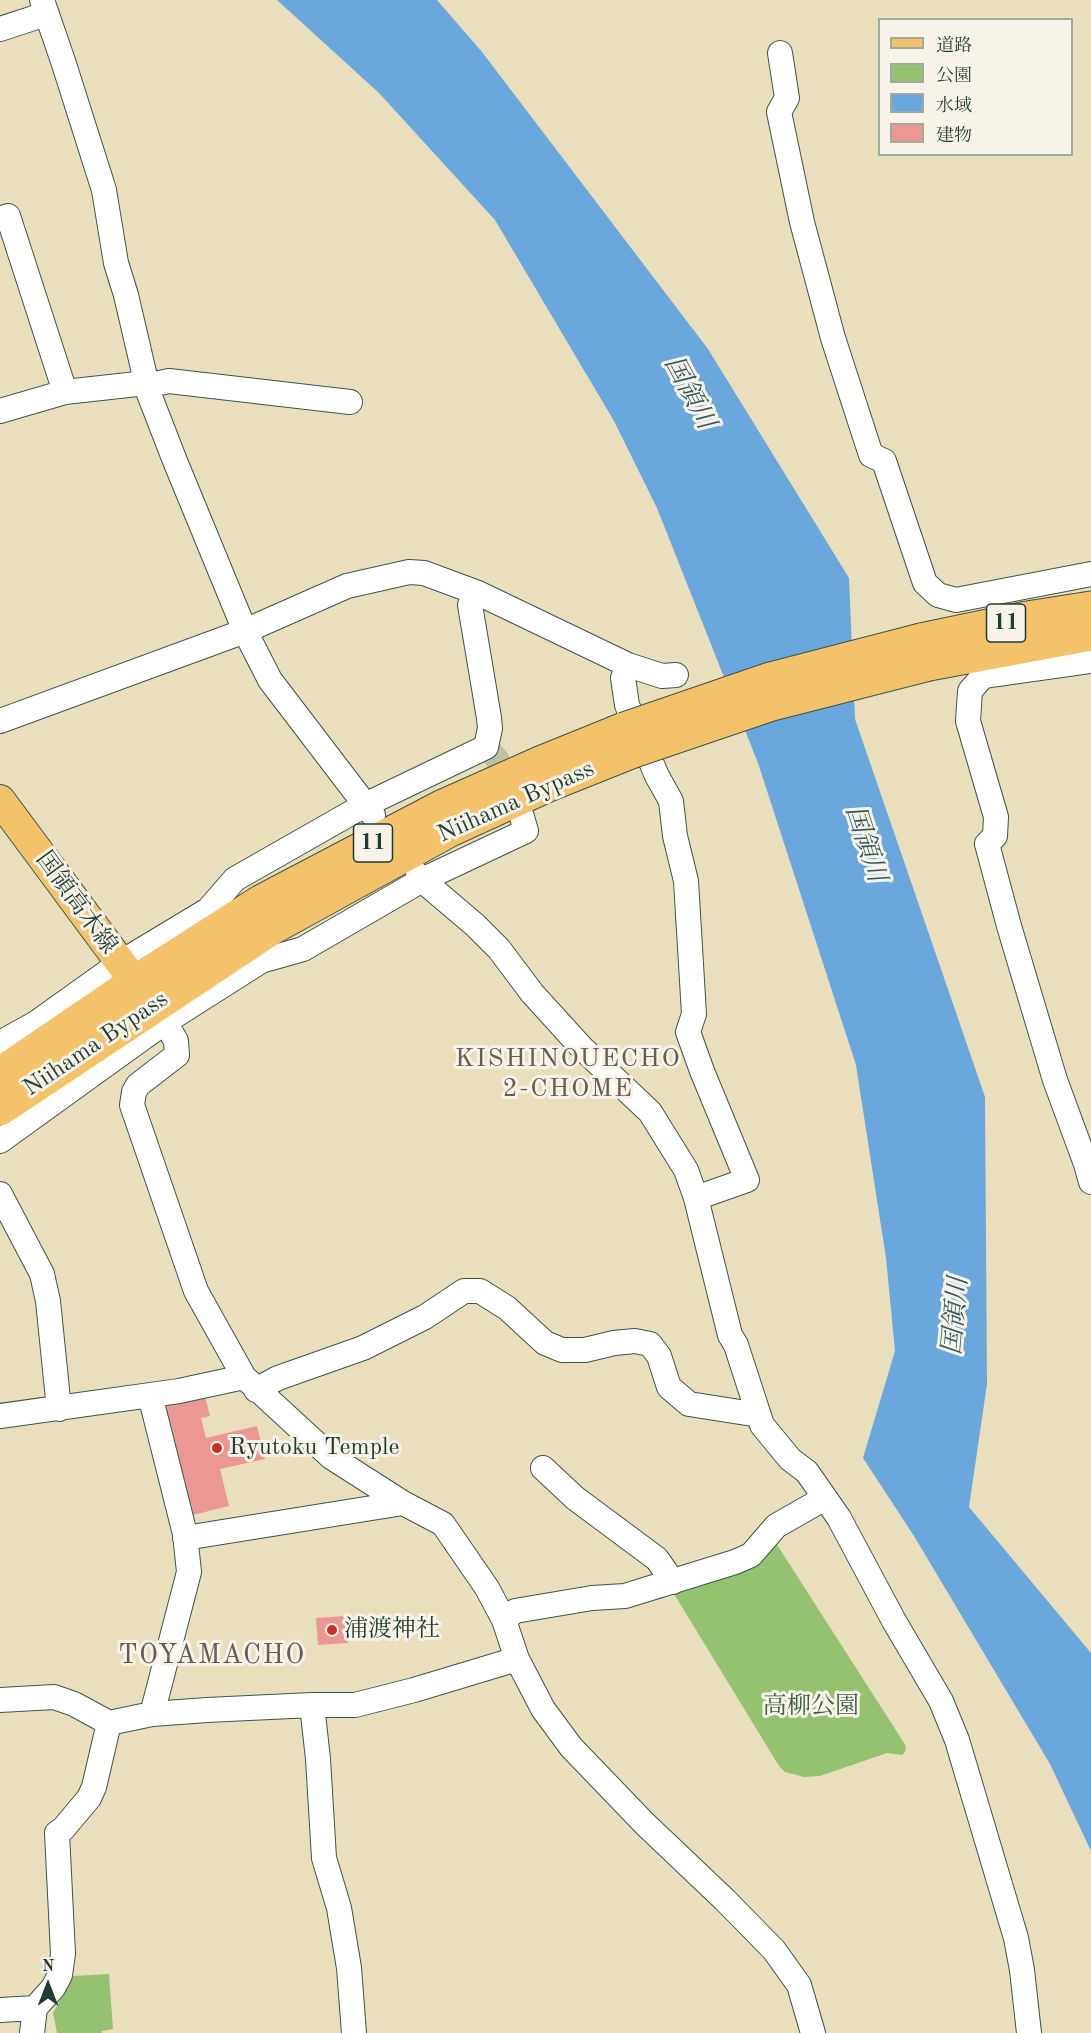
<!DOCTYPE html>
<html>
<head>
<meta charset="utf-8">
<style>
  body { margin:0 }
  #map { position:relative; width:1091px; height:2033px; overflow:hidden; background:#e9dfbc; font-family:"Old Standard TT","Noto Serif JP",serif }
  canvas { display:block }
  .legend { position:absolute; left:878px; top:18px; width:195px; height:138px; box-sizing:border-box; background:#f7f3e8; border:2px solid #a1aaa0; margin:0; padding:8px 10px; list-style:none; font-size:18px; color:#1f3d34 }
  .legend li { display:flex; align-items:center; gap:12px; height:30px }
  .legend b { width:30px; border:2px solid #a1aaa0 }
  .north { position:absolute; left:18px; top:1955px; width:60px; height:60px; -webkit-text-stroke:4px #f7f3e8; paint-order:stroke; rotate:0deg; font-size:16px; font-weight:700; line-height:24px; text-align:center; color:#1f3d34 }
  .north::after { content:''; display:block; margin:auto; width:21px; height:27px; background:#1f3d34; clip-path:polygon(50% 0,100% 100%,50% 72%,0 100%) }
</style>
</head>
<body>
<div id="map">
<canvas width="1091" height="2033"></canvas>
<ul class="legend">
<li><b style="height:8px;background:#f4c26a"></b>道路</li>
<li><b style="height:16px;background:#95c270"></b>公園</li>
<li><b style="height:16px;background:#6aa7dc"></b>水域</li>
<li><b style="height:16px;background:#eb9894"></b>建物</li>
</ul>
<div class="north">N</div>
</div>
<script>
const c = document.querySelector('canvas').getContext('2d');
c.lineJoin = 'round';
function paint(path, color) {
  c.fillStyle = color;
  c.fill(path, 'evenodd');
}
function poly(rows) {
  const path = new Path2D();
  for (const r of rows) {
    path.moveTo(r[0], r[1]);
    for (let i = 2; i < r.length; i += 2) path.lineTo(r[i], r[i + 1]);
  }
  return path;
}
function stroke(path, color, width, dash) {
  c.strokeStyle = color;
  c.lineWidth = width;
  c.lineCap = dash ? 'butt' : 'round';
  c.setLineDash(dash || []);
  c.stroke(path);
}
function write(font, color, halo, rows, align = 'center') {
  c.font = font + ' "Old Standard TT","Noto Serif JP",serif';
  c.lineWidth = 6;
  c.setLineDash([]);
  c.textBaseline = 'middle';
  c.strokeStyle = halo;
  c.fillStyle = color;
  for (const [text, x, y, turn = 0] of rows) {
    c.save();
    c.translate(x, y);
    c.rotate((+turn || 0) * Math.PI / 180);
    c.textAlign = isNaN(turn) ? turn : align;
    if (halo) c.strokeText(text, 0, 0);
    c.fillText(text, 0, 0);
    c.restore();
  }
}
const green = poly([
  [774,1540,906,1746,905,1752,902,1755,887,1753,820,1776,804,1777,785,1772,779,1766,671,1589],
  [109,1974,113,2029,102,2031,102,2033,57,2033,53,2013,73,1976]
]);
const water = poly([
  [277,0,437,0,482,52,708,349,849,578,855,719,985,1097,987,1384,969,1507,1091,1653,1091,1851,1050,1764,914,1536,863,1458,895,1351,886,1258,856,1065,758,763,657,508,614,421,495,220,379,93]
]);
const building = poly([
  [205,1396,210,1416,201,1418,206,1438,257,1426,265,1459,220,1469,229,1506,189,1516,162,1406],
  [346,1616,348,1643,318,1645,316,1618]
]);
const minorTunnel = poly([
  [486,747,497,759,512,792]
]);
const minor = poly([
  [42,0,63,61,104,190,116,263,126,295,149,394,175,461,245,631,270,680,373,815],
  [0,29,46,14],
  [780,53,787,98,779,112,802,222,833,338,871,455,884,461,925,583,938,595,956,600,1091,574],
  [0,219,8,216,65,392],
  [0,411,65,392,146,383,155,384,169,381,350,402],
  [1091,661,983,676,970,691,968,721,996,817,995,836,987,844,1009,926,1055,1080,1086,1164,1091,1182],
  [628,665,662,676,676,675],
  [0,721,245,631,347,586,409,572,424,573,478,593,628,665,623,678,627,705,657,776,671,801,675,836,686,881,694,1014,688,1032,702,1071,747,1180,696,1198],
  [522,817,526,831,422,880,475,925,499,949,532,993,582,1048,650,1112,686,1170,696,1198,730,1335,736,1345,762,1425,790,1459,807,1472,839,1518,894,1621,941,1701,957,1740,1016,1938,1022,1970,1029,2033],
  [152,1006,165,1022,176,1041,177,1055,138,1085,134,1092,132,1105,196,1291,244,1377,331,1457,403,1503,443,1524,487,1588,504,1620,517,1659,543,1709,571,1747,644,1823,725,1900,774,1950,799,1985,813,2033],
  [0,1043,36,1023,120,963,208,910,235,879,365,805,486,747,490,728,489,718,470,605,478,593],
  [0,1141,165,1022,261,961,303,949,422,880,418,875],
  [0,1194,42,1274,48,1301,59,1409],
  [256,1390,278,1378,363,1348,425,1317,464,1291,480,1291,507,1308,545,1343,562,1350,585,1350,614,1343,635,1341,650,1344,659,1356,669,1387,689,1404,759,1415],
  [150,1395,185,1534,189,1572,152,1714],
  [0,1416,179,1391,244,1377],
  [543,1468,575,1498,657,1559,673,1582],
  [185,1538,403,1503],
  [504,1620,515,1611,592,1598,625,1596,735,1562,751,1555,776,1526,825,1498],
  [0,1700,54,1697,74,1704,109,1723,152,1714,207,1710,312,1705,355,1705,414,1690,517,1659],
  [312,1705,318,1759,324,1858,339,1908,349,1968,354,2033],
  [0,2010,35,2008],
  [32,2033,35,2008,53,1988,60,1975,63,1954,57,1833,63,1829,89,1798,94,1787,109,1723]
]);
const major = poly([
  [0,800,149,1001]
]);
const highway = poly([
  [921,640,1027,618,1091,608],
  [929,664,1091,634],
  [0,1074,135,982,262,901,441,807,540,763,624,729],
  [0,1109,272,928,450,830,546,786,631,752]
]);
const highwayBridge = poly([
  [624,729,767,680,921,640],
  [631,752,772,704,929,664]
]);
const markers = [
  [217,1448,6,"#c8321e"],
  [332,1630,6,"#c8321e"]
];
const shields = [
  [1006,623,39],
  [373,843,39]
];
const shieldNames = [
  ["11",1006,623],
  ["11",373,843]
];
const streetNames = [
  ["Niihama Bypass",516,802,-24],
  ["国領高木線",76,903,54],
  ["Niihama Bypass",96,1044,-34]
];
const poiNames = [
  ["Ryutoku Temple",229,1448],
  ["浦渡神社",344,1630]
];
const parkNames = [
  ["高柳公園",811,1707]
];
const waterNames = [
  ["国領川",689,393,62],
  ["国領川",865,844,72],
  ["国領川",956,1316,-85]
];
const neighbourhoodNames = [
  ["KISHINOUECHO",568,1059],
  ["2-CHOME",568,1089]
];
const quarterNames = [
  ["TOYAMACHO",212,1656]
];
paint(green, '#95c270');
paint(water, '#6aa7dc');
paint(building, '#eb9894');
stroke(minorTunnel, '#c1bfa1', 24, [24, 12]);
stroke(minor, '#3d5548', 26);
stroke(major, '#3d5548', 32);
stroke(highway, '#3d5548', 35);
stroke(minor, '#fff', 24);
stroke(major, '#f4c26a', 30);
stroke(highway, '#f4c26a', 33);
stroke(highwayBridge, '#3d5548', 35, []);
stroke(highwayBridge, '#f4c26a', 33);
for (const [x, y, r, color] of markers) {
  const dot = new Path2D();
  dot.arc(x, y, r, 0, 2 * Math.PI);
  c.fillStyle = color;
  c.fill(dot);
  stroke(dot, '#f7f3e8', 2);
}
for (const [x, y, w] of shields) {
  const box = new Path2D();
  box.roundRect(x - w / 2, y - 19, w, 38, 4.5);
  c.fillStyle = '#f7f3e8';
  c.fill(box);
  stroke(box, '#1f3d34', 1.5);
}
write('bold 22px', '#1f3d34', null, shieldNames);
write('24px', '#1f3d34', '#f7f3e8', streetNames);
write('24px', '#1f3d34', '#f7f3e8', poiNames, 'left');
write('24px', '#3c5e43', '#f7f3e8', parkNames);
write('italic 26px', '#32585e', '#f7f3e8', waterNames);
c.letterSpacing = '1.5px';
write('26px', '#665d56', '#f7f3e8', neighbourhoodNames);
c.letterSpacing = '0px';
c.letterSpacing = '1.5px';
write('27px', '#665d56', '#f7f3e8', quarterNames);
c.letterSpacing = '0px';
</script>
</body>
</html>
